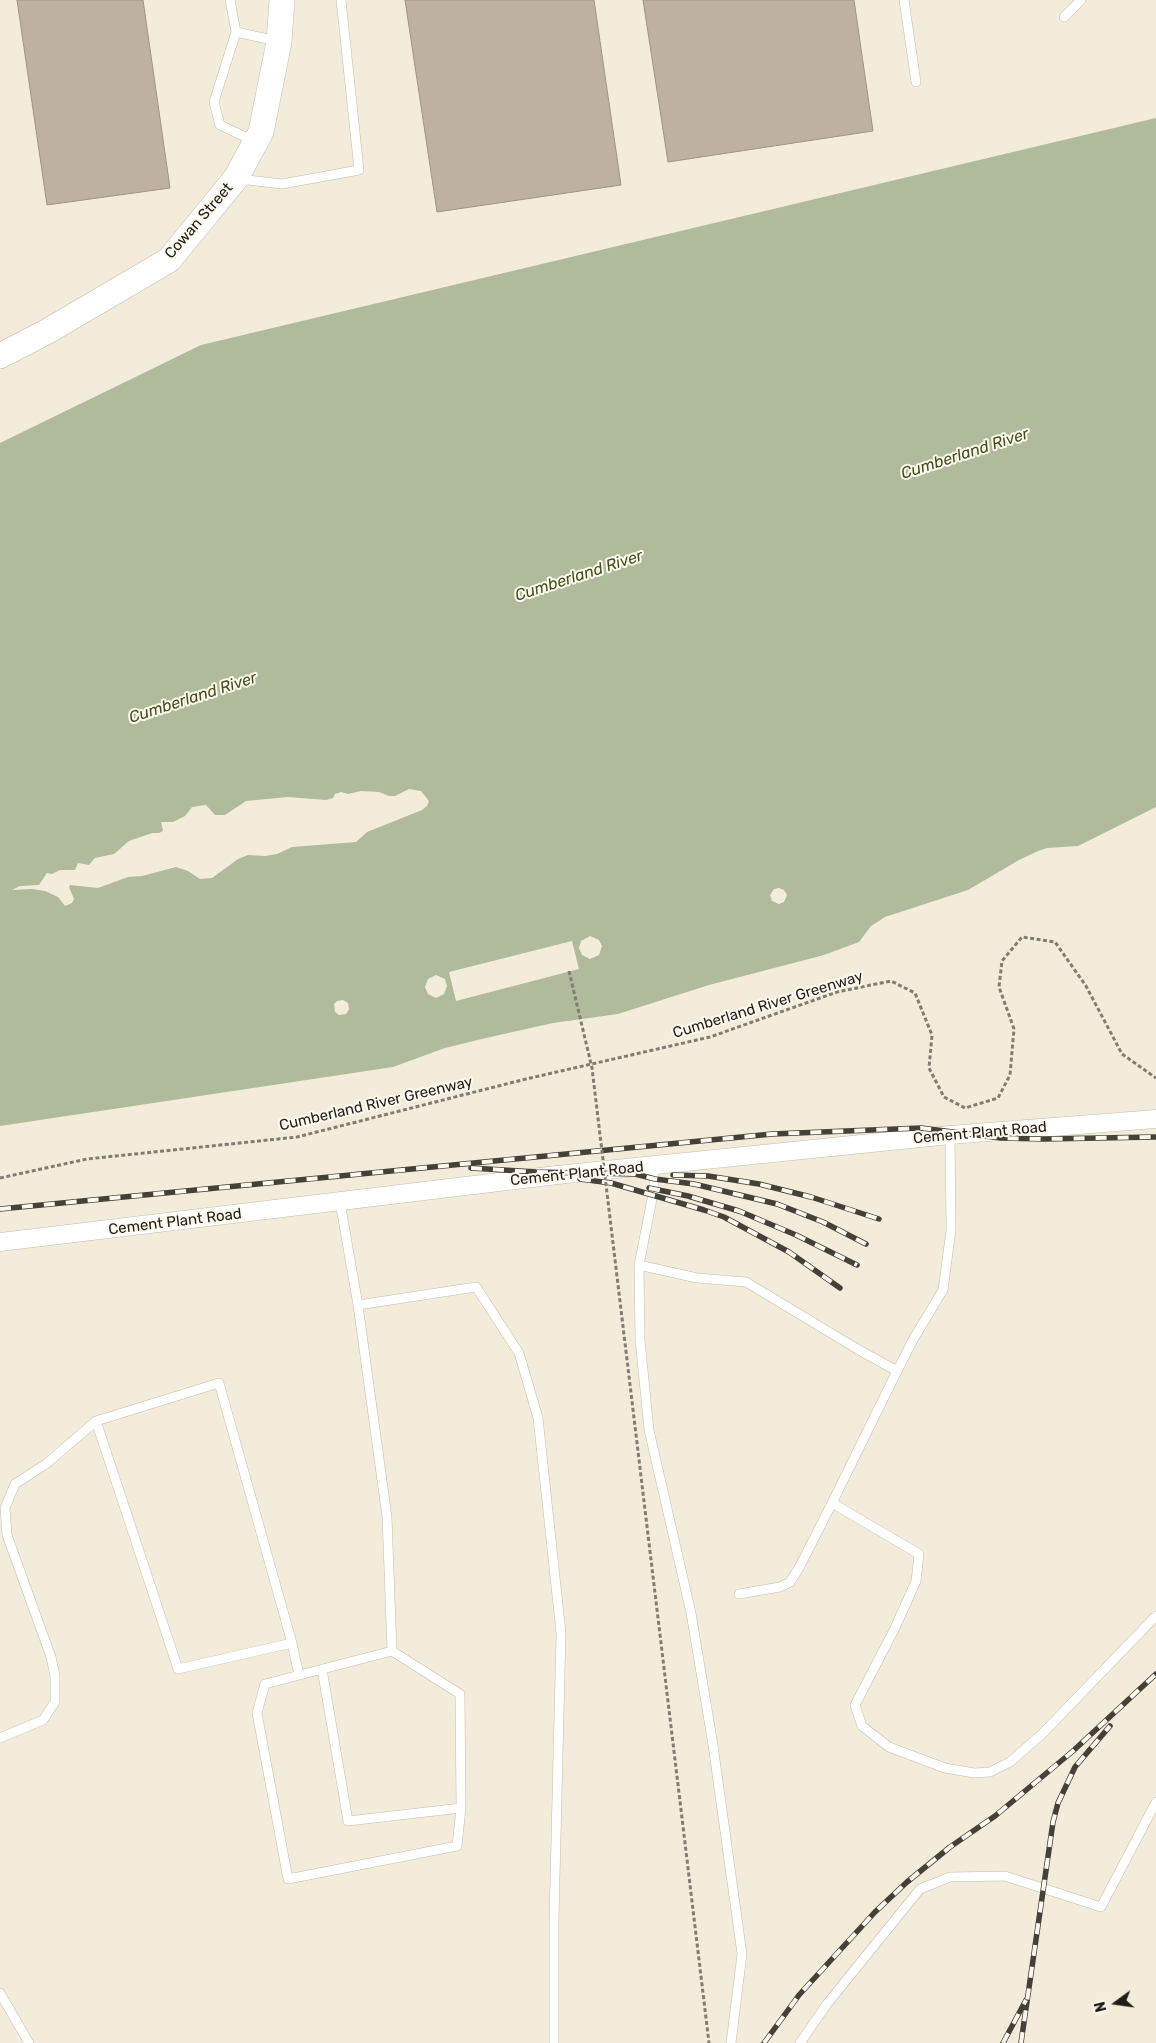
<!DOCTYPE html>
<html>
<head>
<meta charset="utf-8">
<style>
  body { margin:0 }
  #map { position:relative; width:1156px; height:2043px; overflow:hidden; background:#f3ecdb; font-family:Rubik,sans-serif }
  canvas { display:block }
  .north { position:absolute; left:1091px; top:1978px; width:50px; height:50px; -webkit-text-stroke:4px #fef9ef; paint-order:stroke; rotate:256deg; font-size:14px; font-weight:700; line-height:20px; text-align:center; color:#201d17 }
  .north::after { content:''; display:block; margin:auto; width:18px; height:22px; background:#201d17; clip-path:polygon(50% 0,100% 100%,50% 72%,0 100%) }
</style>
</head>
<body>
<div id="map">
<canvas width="1156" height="2043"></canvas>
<div class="north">N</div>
</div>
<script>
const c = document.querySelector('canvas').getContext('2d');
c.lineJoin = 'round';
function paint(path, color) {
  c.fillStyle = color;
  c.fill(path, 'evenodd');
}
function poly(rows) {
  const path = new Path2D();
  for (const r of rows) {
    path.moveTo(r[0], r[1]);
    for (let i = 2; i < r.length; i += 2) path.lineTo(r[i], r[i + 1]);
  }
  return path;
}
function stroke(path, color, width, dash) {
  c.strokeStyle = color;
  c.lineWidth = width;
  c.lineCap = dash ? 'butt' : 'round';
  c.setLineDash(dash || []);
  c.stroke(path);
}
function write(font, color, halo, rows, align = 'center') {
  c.font = font + ' Rubik,sans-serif';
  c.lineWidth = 4;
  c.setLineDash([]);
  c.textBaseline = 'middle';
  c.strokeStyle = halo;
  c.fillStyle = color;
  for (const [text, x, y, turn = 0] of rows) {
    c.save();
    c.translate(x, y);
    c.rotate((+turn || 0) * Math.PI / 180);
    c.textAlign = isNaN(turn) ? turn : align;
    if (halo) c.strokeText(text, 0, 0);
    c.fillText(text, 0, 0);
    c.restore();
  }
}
const water = poly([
  [1156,118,1156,807,1078,846,1047,848,1038,851,1019,860,968,890,885,917,871,926,859,942,824,955,709,985,618,1014,553,1023,486,1038,445,1048,393,1067,0,1126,0,443,201,345],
  [409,789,421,791,429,801,427,806,422,810,367,832,356,842,292,847,277,854,265,856,248,855,238,859,212,878,200,879,188,871,176,867,142,876,128,877,98,888,70,885,69,887,74,899,72,903,65,906,58,897,45,891,32,889,12,890,20,886,39,885,47,873,52,874,60,870,75,870,78,863,89,865,95,858,114,854,129,841,152,833,159,833,163,831,161,822,173,822,185,816,192,807,206,805,215,815,225,815,246,801,288,797,326,800,333,798,335,794,341,792,348,794,361,791,379,792,389,796,395,796],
  [779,888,784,890,787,895,784,902,779,904,772,901,770,895,774,889],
  [590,936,599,940,602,946,599,955,590,959,582,955,579,948,581,941],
  [572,941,579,969,456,1001,449,972],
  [436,975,445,979,447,986,444,994,436,998,428,994,425,987,428,979],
  [343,1000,348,1003,349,1009,346,1014,339,1015,335,1012,334,1004,337,1001]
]);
const building = poly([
  [17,0,143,0,170,188,47,205,17,0],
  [405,0,594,0,621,185,437,212,405,0],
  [643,0,854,0,873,131,668,162,643,0]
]);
const path = poly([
  [0,1178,87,1159,297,1137,526,1079,710,1037,837,992,891,981,915,993,932,1035,929,1068,944,1097,965,1108,998,1098,1010,1075,1014,1029,999,987,1002,961,1022,937,1055,942,1086,986,1122,1054,1156,1078]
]);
const lane = poly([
  [230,0,236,32,214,102,220,125,254,141],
  [904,0,916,82],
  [1064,17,1081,0],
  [236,32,277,41],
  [239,179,282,184,359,170,341,0],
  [654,1166,654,1189,639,1265,697,1278,746,1282,859,1350,897,1371,914,1338,943,1290,951,1230,950,1135],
  [340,1202,358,1305,387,1517,392,1651,265,1684,257,1713,288,1879,457,1846,461,1808,460,1694,392,1651],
  [639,1265,640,1340,649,1430,691,1613,713,1745,742,1954,731,2043],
  [358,1305,476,1287,519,1353,538,1418,561,1633,554,1920,554,2043],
  [832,1503,919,1554,916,1581,895,1628,855,1705,862,1726,889,1747,945,1768,974,1773,990,1772,1010,1762,1042,1734,1156,1616],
  [739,1594,780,1587,790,1582,799,1568,832,1503,897,1371],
  [292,1643,178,1669,96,1421,219,1383,292,1643,299,1675],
  [322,1669,348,1821,461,1808],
  [0,1738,43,1720,55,1702,55,1676,51,1657,7,1535,5,1508,15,1484,46,1464,96,1421],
  [0,1993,29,2043],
  [800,2043,827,2004,920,1889,950,1877,1005,1876,1101,1907,1156,1802]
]);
const street = poly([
  [0,1242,557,1175,950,1135,1156,1119]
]);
const secondary = poly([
  [0,356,48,331,169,260,236,178,261,132,279,42,282,0]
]);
const rail = poly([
  [471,1168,536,1172,635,1174,655,1179,694,1184,777,1204,823,1222,866,1244],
  [673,1175,708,1176,759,1184,811,1197,879,1219],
  [580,1179,611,1183,635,1190,704,1210,724,1217,789,1252,840,1288],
  [649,1188,688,1196,739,1211,796,1235,857,1265],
  [0,1209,772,1134,921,1128,1001,1138,1043,1139,1156,1137],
  [764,2043,799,1995,875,1912,907,1882,950,1847,995,1816,1073,1751,1156,1674],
  [1003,2043,1026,2000],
  [1021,2043,1053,1822,1058,1803,1075,1767,1110,1726]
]);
const pathBridge = poly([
  [569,971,592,1068,709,2043]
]);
const streetNames = [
  ["Cowan Street",199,221,-49],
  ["Cumberland River Greenway",768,1005,-17],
  ["Cumberland River Greenway",376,1104,-13],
  ["Cement Plant Road",980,1133,-5],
  ["Cement Plant Road",577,1174,-6],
  ["Cement Plant Road",175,1222,-7]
];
const waterNames = [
  ["Cumberland River",965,454,-18],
  ["Cumberland River",579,576,-18],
  ["Cumberland River",193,698,-18]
];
paint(water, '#afbb9a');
paint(building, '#beb1a4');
stroke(building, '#a09487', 1);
stroke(lane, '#c4bcac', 10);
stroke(street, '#c4bcac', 19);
stroke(secondary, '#c4bcac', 26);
stroke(path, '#827d72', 3, [4, 2.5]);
stroke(lane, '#fff', 9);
stroke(street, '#fff', 18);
stroke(secondary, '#fff', 25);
stroke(rail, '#454139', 5.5);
stroke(rail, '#fef9ef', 4, [11]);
stroke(pathBridge, '#827d72', 3, [4, 2.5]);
write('15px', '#201d17', '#fef9ef', streetNames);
write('italic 16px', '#3f4e1b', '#fef9ef', waterNames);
</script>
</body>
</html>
